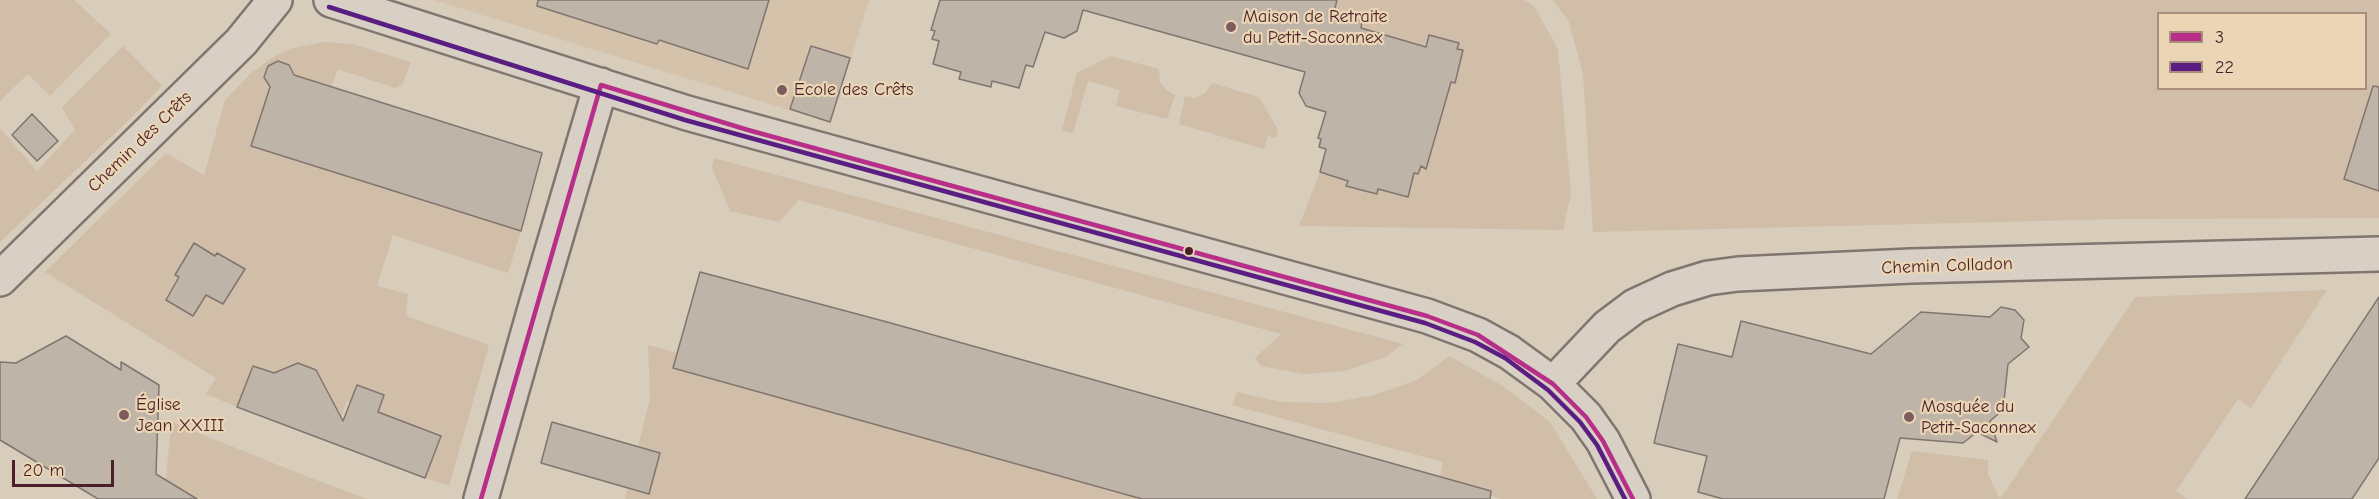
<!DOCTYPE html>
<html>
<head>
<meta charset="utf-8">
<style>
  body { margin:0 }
  #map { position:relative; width:2379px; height:499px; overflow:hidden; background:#d8ccbb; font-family:"Comic Neue",sans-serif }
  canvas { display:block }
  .legend { position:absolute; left:2157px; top:12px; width:210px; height:78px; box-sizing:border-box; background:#ead6b4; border:2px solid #aa8d7d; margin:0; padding:8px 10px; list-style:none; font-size:18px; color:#4a1f2b }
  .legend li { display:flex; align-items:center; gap:12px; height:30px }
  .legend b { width:30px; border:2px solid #aa8d7d }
  .scale { position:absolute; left:12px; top:460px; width:102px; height:27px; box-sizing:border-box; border:3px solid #4a1f2b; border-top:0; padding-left:8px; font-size:18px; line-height:21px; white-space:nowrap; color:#4a1f2b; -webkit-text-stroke:4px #ead6b4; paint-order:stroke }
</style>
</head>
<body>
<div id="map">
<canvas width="2379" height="499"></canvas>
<ul class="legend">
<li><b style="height:8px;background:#b82f89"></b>3</li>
<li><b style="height:8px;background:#5a1e82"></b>22</li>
</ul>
<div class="scale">20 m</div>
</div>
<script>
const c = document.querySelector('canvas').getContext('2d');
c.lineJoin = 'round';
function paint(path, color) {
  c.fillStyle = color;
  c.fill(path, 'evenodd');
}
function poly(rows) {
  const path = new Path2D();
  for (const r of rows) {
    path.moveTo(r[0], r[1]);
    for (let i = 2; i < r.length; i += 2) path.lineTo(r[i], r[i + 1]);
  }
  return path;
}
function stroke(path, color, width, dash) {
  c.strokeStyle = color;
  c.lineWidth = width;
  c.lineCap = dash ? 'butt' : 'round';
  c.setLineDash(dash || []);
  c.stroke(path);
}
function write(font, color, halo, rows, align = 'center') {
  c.font = font + ' "Comic Neue",sans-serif';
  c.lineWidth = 4.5;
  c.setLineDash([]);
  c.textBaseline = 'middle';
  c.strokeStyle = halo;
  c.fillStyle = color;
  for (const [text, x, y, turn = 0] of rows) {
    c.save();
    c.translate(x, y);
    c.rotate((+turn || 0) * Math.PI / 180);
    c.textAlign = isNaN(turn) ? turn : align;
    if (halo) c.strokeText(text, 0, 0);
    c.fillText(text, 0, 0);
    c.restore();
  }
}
const built = poly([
  [434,0,869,0,831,123]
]);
const green = poly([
  [0,0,74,0,111,34,50,96,28,74,0,101],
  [1337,0,1524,0,1534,6,1558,49,1571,194,1563,230,1299,226,1320,172,1326,149,1319,147,1321,140,1318,138,1353,26,1361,28,1362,21,1334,12],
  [1553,0,2379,0,2379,218,2120,219,1593,232,1583,74,1569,22],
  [2158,14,2366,14,2366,88,2158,88],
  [323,42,352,44,411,62,402,85,395,88,338,69,331,86,294,75,289,65,278,61,264,77,270,87,251,146,521,231,508,273,393,235,377,286,408,294,406,316,489,345,449,486,425,478,378,412,383,395,357,385,350,402,347,401,341,417,314,388,253,366,237,407,206,394,216,378,45,272,166,153,204,175,225,100,250,74,272,58,289,49],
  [123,46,162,86,133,116,0,242,0,128,37,171,75,130,62,107],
  [1111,56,1159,69,1160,82,1166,90,1175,95,1167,119,1116,106,1120,90,1088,81,1073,133,1062,130,1077,73],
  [1212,83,1259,97,1278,130,1276,138,1268,136,1264,149,1179,124,1185,96,1195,98,1205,93],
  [714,158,1403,344,1386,357,1345,371,1304,374,1261,366,1255,358,1281,334,799,200,779,222,730,211,712,168],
  [2327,290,2251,408,2238,399,2176,491,2188,499,1897,499,1912,451,1988,460,1988,474,2000,499,2135,297],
  [648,345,833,397,1200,499,625,499,650,399],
  [1449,356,1501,385,1550,422,1597,499,1502,499,1481,493,1461,483,1440,477,1443,462,1232,405,1237,392,1281,402,1330,403,1374,395,1417,380],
  [171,422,308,477,367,499,197,499,166,480]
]);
const building = poly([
  [538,0,769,0,748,69,659,40,657,44,537,6,538,0],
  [940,0,1337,0,1334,12,1362,21,1361,28,1426,47,1429,35,1459,43,1457,49,1463,50,1455,83,1451,82,1426,169,1421,166,1418,174,1414,173,1408,197,1378,189,1377,194,1346,186,1348,181,1320,172,1326,149,1319,147,1321,139,1318,138,1326,112,1306,106,1299,93,1305,72,1083,10,1077,31,1064,38,1045,32,1033,67,1026,65,1019,88,992,81,991,87,959,79,961,72,933,64,939,41,932,39,935,31,931,30,940,0],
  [811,46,850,58,830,122,790,109,811,46],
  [278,61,289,65,294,75,542,153,521,231,251,146,270,87,264,77,268,66,278,61],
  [2373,86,2379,87,2379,191,2344,179,2373,86],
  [32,114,58,141,37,161,12,135,32,114],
  [194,243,215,256,217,253,245,269,223,304,206,295,193,316,166,300,179,277,175,275,194,243],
  [700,272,887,322,1491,491,1490,499,1142,499,673,368,700,272],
  [2379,297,2379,458,2352,499,2245,499,2379,297],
  [2001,307,2015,310,2024,320,2021,338,2029,347,2008,364,2003,410,1990,421,1997,442,1977,432,1963,443,1900,438,1884,499,1723,499,1698,492,1707,456,1654,443,1678,344,1732,357,1741,321,1871,354,1921,312,1990,317,2001,307],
  [66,336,121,370,121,362,159,385,156,474,197,499,98,499,0,440,0,362,16,363,66,336],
  [298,363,316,370,343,421,357,385,384,395,378,412,441,436,425,478,237,407,253,366,274,373,298,363],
  [552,422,660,453,649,494,541,463,552,422]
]);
const minor = poly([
  [331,0,687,113,1427,316,1478,335,1509,352,1553,384,1586,417,1603,441,1633,499],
  [0,279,241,42,275,0],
  [1553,384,1607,327,1635,306,1672,289,1708,278,1738,274,1911,266,2379,254],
  [481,499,536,305,601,85]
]);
const bus1 = poly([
  [601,85,748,130,1427,316,1478,335,1553,384,1586,417,1603,441,1633,499],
  [481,499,601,85]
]);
const bus2 = poly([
  [329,7,685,120,1425,323,1475,342,1505,358,1548,390,1580,422,1597,445,1625,499]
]);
const markers = [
  [1231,27,6,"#7c5c5d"],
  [782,90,6,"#7c5c5d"],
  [1189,251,5,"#4a1f2b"],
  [124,415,6,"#7c5c5d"],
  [1909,417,6,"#7c5c5d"]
];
const poiNames = [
  ["Maison de Retraite",1243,17],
  ["du Petit-Saconnex",1243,38],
  ["Ecole des Crêts",794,90],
  ["Église",136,405],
  ["Jean XXIII",136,426],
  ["Mosquée du",1921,407],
  ["Petit-Saconnex",1921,428]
];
const streetNames = [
  ["Chemin des Crêts",140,142,-44],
  ["Chemin Colladon",1947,266,-2]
];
paint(built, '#d4c2ab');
paint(green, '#d0bea8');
paint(building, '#beb4a8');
stroke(building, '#82756f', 1.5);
stroke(minor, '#82756f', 38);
stroke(minor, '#d8d0c4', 33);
stroke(bus1, '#b82f89', 4.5);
stroke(bus2, '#5a1e82', 4.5);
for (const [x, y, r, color] of markers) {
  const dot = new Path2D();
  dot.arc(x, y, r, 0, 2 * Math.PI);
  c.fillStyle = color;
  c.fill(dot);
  stroke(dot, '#ead6b4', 2);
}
write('18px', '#4a1f2b', '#ead6b4', poiNames, 'left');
write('18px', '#4a1f2b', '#ead6b4', streetNames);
</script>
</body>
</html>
